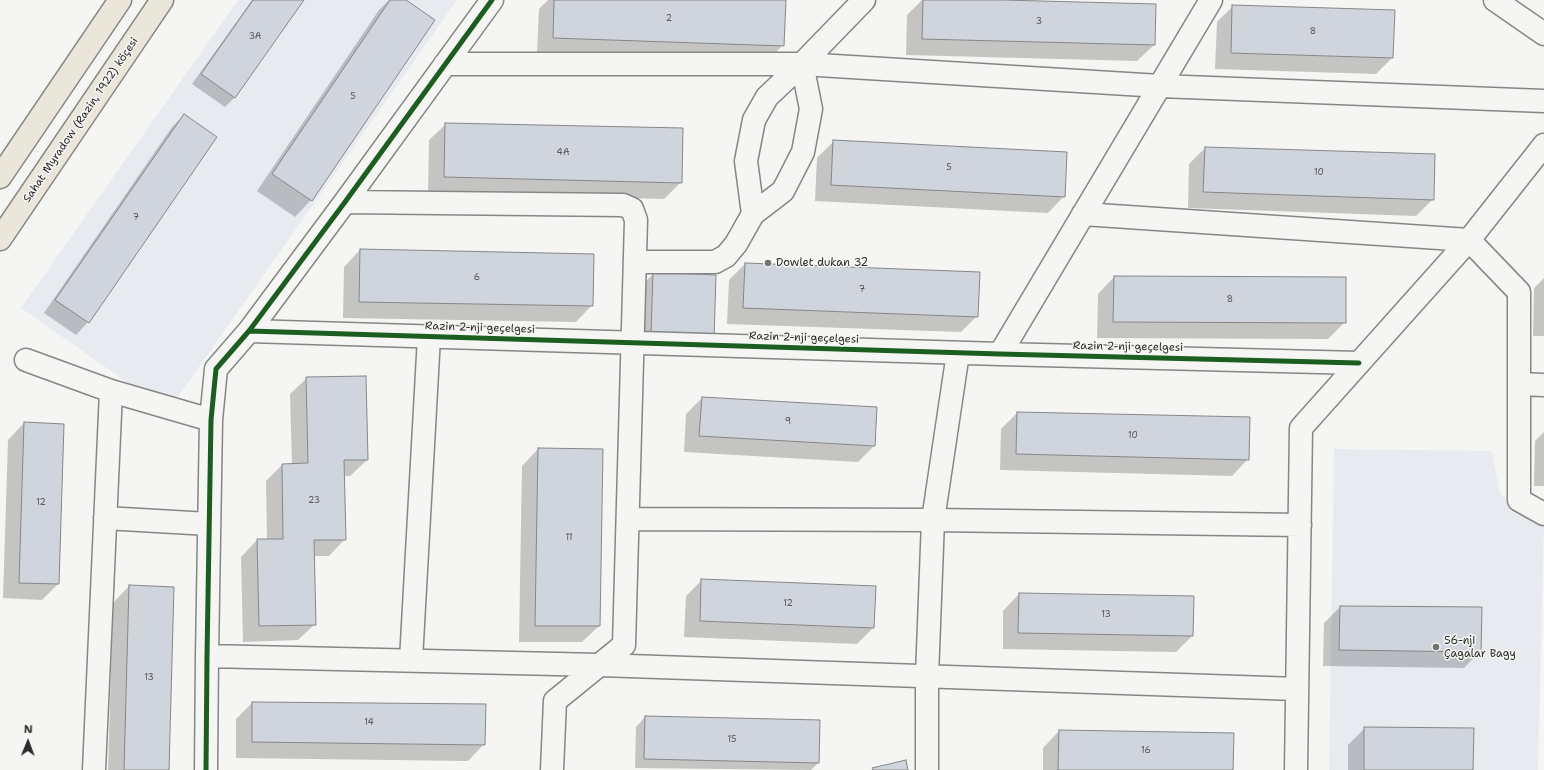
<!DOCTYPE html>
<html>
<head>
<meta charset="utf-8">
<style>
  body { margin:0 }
  #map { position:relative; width:1544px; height:770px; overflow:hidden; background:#f5f5f3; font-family:"Shantell Sans",sans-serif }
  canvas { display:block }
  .north { position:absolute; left:8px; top:722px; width:40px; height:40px; -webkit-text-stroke:3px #f6f6f2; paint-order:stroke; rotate:1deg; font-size:11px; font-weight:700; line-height:16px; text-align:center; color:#2b2b2b }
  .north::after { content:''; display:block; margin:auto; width:14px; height:18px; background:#2b2b2b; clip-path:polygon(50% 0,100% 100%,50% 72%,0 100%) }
</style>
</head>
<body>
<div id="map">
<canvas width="1544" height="770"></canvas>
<div class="north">N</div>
</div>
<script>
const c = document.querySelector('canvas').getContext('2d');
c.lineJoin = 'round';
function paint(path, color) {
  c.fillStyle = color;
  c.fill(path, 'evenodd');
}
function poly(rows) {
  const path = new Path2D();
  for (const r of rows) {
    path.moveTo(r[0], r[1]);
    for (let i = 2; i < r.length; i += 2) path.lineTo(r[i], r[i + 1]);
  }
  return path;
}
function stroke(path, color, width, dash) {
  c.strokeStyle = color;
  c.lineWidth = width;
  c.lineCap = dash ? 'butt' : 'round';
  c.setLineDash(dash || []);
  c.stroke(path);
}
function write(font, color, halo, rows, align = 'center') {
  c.font = font + ' "Shantell Sans",sans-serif';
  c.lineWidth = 3;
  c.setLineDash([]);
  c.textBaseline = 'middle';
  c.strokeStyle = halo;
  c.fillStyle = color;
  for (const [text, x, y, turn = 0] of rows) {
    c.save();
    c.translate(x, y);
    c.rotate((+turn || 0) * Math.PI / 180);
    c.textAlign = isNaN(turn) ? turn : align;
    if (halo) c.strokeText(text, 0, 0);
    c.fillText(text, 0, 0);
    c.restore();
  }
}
const built = poly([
  [238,0,457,0,168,411,21,308],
  [1334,449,1492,451,1500,494,1544,524,1538,770,1329,770]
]);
const shadow = poly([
  [252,0,303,0,235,97,225,107,192,84],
  [389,0,404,0,311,200,295,217,257,191,379,10],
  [548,0,785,0,783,45,767,61,537,54,539,9],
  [922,0,968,0,1154,45,1137,61,906,55,907,15],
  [1233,6,1392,58,1376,74,1215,69,1217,22],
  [184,115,216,137,88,322,76,335,44,313,172,127],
  [446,124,681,182,664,199,428,193,429,140],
  [834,141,1064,196,1048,213,815,201,817,158],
  [1205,148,1433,199,1416,216,1188,208,1189,164],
  [360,250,592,305,576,322,343,318,344,267],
  [745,264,977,316,961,332,727,324,729,280],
  [654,273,715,276,642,346,644,283],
  [1114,277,1345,278,1345,322,1328,339,1097,338,1098,294],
  [1544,278,1544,336,1533,336,1534,288],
  [307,378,367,460,350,476,344,476,345,539,329,556,313,556,315,624,298,640,243,642,241,557,257,540,267,540,266,481,282,465,292,465,290,394],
  [702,398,874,446,858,462,684,452,686,414],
  [1017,413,1248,459,1232,476,1000,470,1001,429],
  [24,423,58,584,42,600,3,598,8,440],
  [1544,432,1544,486,1534,486,1535,441],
  [538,449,602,450,599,626,582,642,519,642,522,466],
  [702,580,873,628,857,644,684,637,686,596],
  [129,586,168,770,108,770,113,603],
  [1019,594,1192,636,1176,652,1003,649,1003,611],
  [1340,607,1480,651,1464,668,1323,666,1324,623],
  [252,703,484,744,468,761,236,758,236,719],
  [645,717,818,763,811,770,635,768,636,727],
  [1365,728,1472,770,1348,770,1348,745],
  [1059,731,1232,770,1043,770,1043,748]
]);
const building = poly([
  [253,0,304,0,235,98,201,74,253,0],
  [390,0,406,0,435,20,312,201,272,174,390,0],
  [554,0,786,0,784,46,553,38,554,0],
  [923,0,1003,0,1156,4,1155,45,922,39,923,0],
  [1232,5,1395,10,1393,58,1231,53,1232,5],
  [184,114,217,137,89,323,55,300,184,114],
  [445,123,683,128,682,183,444,177,445,123],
  [833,140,1067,152,1065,197,831,185,833,140],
  [1205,147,1435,154,1434,200,1203,192,1205,147],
  [360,249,594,254,593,306,359,302,360,249],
  [745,263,980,272,978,317,743,308,745,263],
  [653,272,716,275,714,339,651,336,653,272],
  [1114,276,1346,277,1346,323,1113,322,1114,276],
  [366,376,368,460,344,460,346,540,314,540,316,625,259,626,257,539,283,539,282,464,308,463,306,377,366,376],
  [702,397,877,407,875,446,699,436,702,397],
  [1017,412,1250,417,1249,460,1016,454,1017,412],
  [24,422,64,424,59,584,19,583,24,422],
  [538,448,603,449,600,626,535,626,538,448],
  [701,579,876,586,874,628,700,621,701,579],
  [129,585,174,587,169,770,124,770,129,585],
  [1019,593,1194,596,1193,636,1018,633,1019,593],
  [1340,606,1482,607,1481,652,1339,650,1340,606],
  [252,702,486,704,485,745,252,742,252,702],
  [645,716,820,720,819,763,644,759,645,716],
  [1364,727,1474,728,1473,770,1364,770,1364,727],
  [1059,730,1234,733,1233,770,1058,770,1059,730],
  [906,760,908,770,873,770,872,768,906,760]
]);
const minor = poly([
  [1495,0,1544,34],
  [445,64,802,64,1160,86,1544,101],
  [802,64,811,109,803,152,783,191,753,214,746,161,754,120,767,97,802,64,864,0],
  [345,202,623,205,632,209,636,220,624,645,555,701,552,770],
  [1083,214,1469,240,1519,292,1519,500,1544,514],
  [635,262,715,262,726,256,736,244,753,214],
  [249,331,1000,354,1359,363],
  [1000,354,1211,0],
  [26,360,111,391,211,420],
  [1519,384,1544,385],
  [105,518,209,524],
  [628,519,933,520,1300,525],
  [207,656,600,665,1297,689],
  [411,660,429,337],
  [94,770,111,391],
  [206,770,207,656,211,420,216,369,249,331,345,202,492,0],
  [927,770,927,676,933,520,958,353],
  [1296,770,1301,428,1469,240,1544,145]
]);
const major = poly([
  [0,177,120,0],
  [0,239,162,0]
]);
const cycleway = poly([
  [249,331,1000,354,1359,363],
  [206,770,207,656,211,420,216,369,249,331,345,202,492,0]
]);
const markers = [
  [768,263,4,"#727271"],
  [1436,647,4,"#727271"]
];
const numberNames = [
  ["2",669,19],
  ["3",1039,22],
  ["8",1313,32],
  ["3A",255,37],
  ["5",353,97],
  ["4A",563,153],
  ["5",949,168],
  ["10",1319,173],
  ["7",136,218],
  ["6",477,278],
  ["7",862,290],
  ["8",1230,300],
  ["9",788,422],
  ["10",1133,436],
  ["23",314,501],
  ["12",41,503],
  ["11",569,538],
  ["12",788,604],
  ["13",1106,615],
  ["13",149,678],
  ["14",369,723],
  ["15",732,740],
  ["16",1146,751]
];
const streetNames = [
  ["Sahat Myradow (Razin, 1922) köçesi",81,120,-56],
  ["Razin 2-nji geçelgesi",480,328,2],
  ["Razin 2-nji geçelgesi",804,338,2],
  ["Razin 2-nji geçelgesi",1128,347,1]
];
const poiNames = [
  ["Dowlet dukan 32",776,263],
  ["56-nji",1444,641],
  ["Çagalar Bagy",1444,654]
];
paint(built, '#e7ebf0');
paint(shadow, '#0003');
paint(building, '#d0d5dd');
stroke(building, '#868685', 1);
stroke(minor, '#868685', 25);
stroke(major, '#868685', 25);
stroke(minor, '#f5f5f3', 22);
stroke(major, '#eae7da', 22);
stroke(cycleway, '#1b5e20', 5);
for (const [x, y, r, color] of markers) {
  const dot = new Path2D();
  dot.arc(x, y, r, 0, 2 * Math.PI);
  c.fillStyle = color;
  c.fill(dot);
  stroke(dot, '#f6f6f2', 1.5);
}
write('9px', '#545658', null, numberNames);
write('11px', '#2b2b2b', '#f6f6f2', streetNames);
write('11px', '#2b2b2b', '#f6f6f2', poiNames, 'left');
</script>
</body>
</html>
